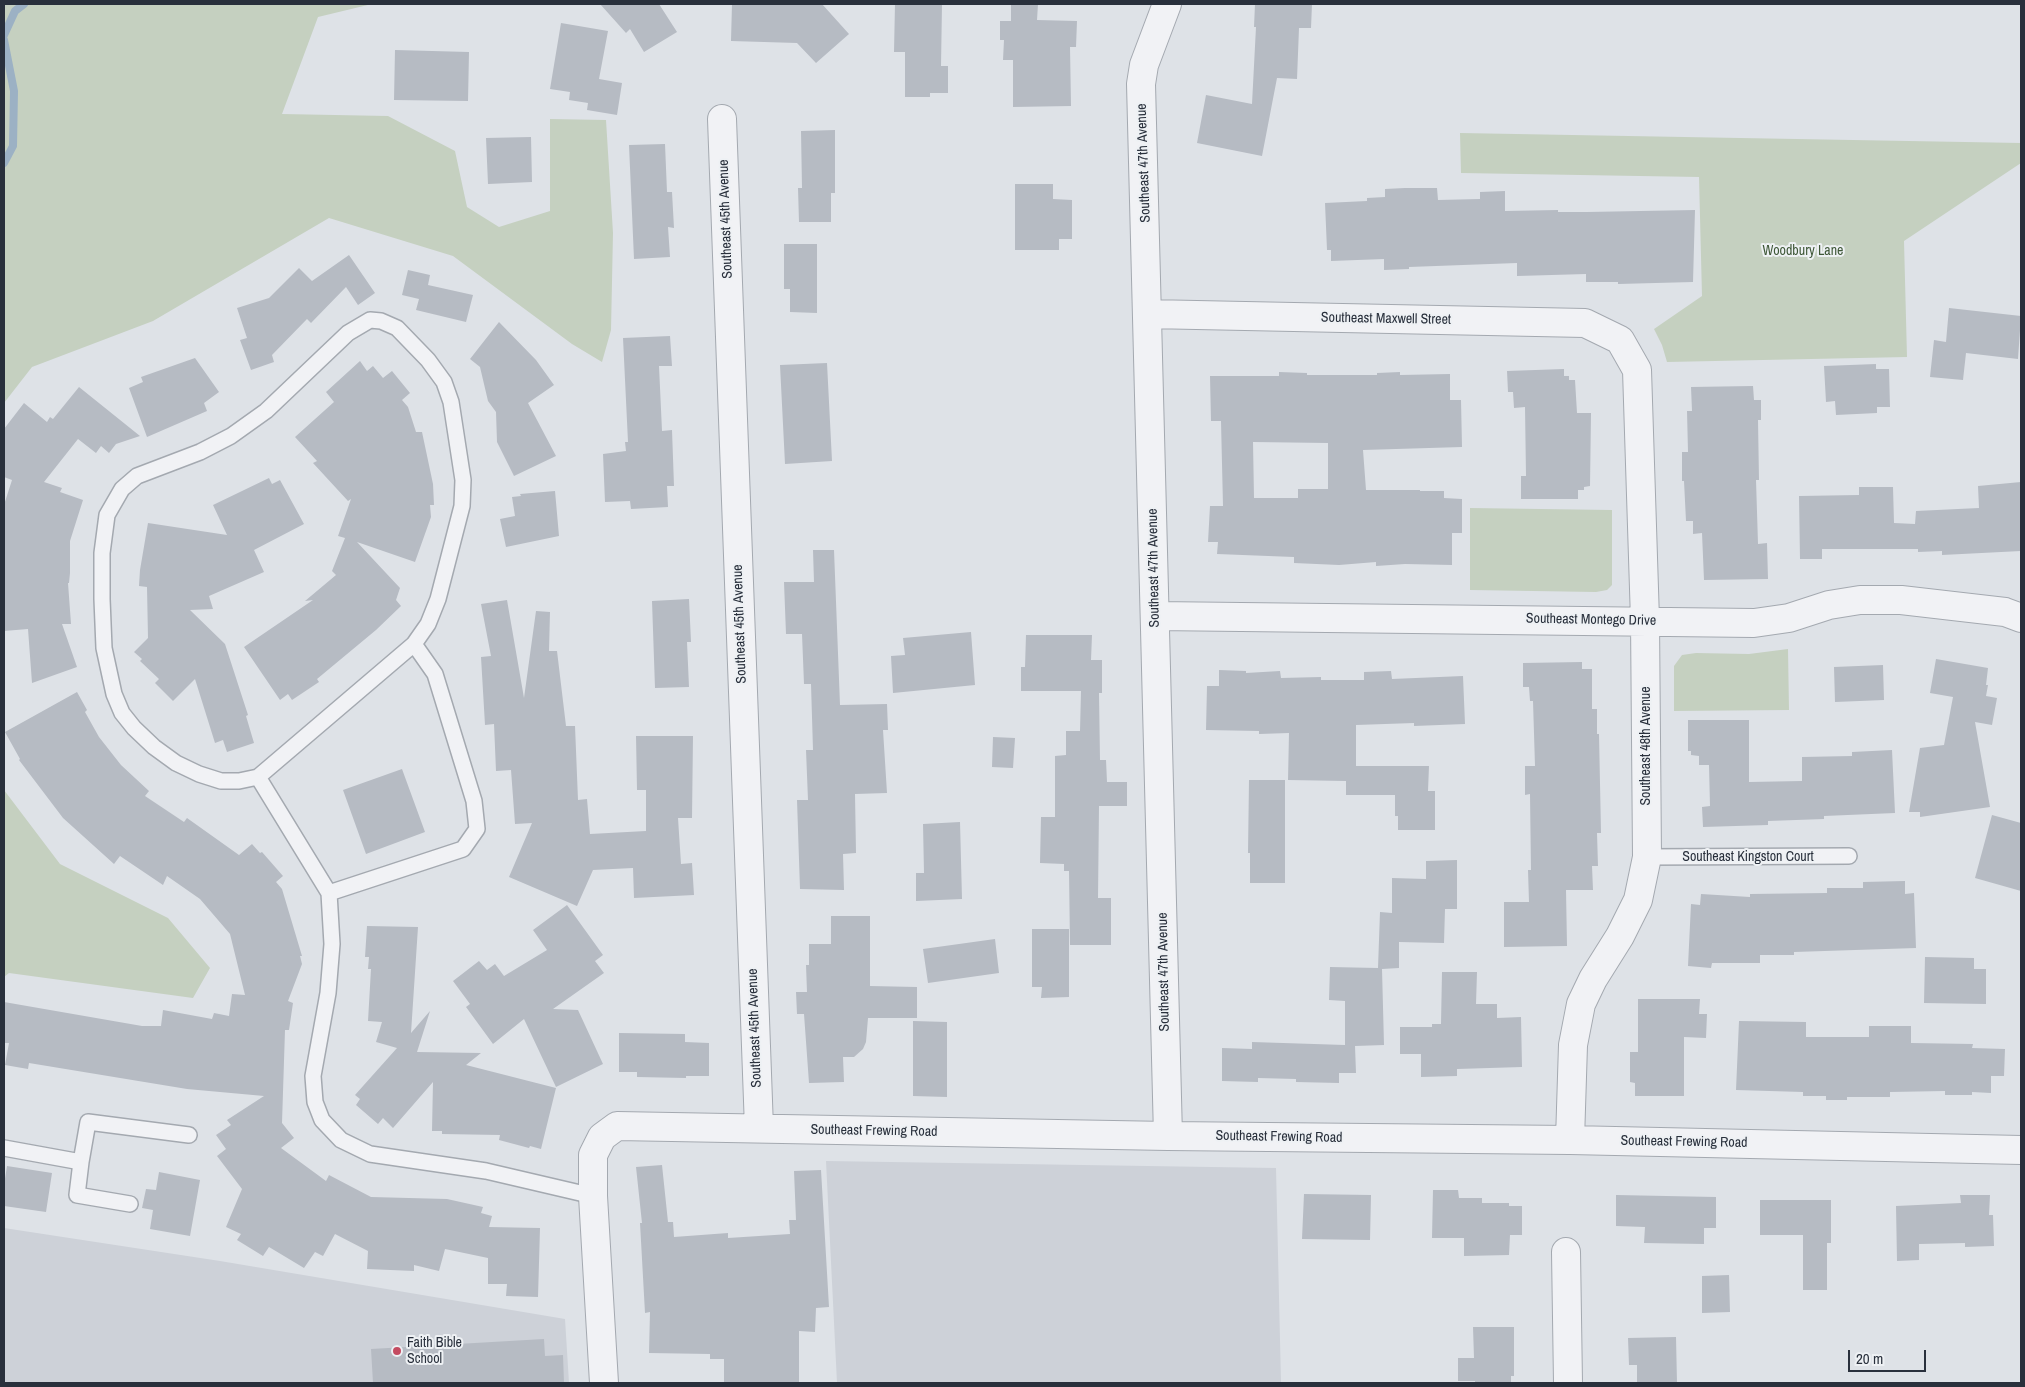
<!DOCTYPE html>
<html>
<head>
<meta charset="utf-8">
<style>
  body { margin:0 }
  #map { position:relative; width:2025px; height:1387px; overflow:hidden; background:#dee2e7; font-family:"Archivo Narrow",sans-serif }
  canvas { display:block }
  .frame { position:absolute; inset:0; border:5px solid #29303c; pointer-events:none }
  .scale { position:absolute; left:1848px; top:1350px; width:78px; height:22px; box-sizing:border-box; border:2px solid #29303c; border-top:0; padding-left:6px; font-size:15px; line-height:18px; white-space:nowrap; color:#29303c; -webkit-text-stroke:4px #eef1f4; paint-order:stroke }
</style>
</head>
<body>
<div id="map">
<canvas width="2025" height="1387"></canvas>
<div class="frame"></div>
<div class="scale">20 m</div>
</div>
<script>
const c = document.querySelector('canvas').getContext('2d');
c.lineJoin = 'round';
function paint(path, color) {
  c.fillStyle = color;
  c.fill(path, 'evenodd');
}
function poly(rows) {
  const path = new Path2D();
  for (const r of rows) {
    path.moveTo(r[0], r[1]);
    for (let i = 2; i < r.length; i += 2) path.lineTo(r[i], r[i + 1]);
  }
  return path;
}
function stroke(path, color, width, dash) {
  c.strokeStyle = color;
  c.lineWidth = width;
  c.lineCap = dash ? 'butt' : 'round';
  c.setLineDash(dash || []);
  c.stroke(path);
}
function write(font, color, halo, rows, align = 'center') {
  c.font = font + ' "Archivo Narrow",sans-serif';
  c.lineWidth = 4;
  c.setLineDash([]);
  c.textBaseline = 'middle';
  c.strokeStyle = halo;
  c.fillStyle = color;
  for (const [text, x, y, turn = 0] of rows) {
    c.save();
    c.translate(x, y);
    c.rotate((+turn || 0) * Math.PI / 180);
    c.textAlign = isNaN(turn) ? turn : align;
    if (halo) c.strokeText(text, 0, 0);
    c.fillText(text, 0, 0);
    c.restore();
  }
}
const built = poly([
  [826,1161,1276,1168,1281,1383,837,1383],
  [4,1228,220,1261,565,1319,569,1383,4,1383]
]);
const green = poly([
  [4,4,372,4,318,17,282,114,388,116,455,151,467,207,499,227,550,211,550,119,606,120,613,233,611,330,602,362,572,344,453,256,329,218,153,321,32,367,4,403],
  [1460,133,2021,143,2021,163,1904,241,1907,357,1667,362,1662,345,1654,329,1702,296,1699,177,1461,173],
  [1470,508,1612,510,1612,585,1607,590,1596,592,1470,590],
  [1788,649,1789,710,1674,711,1674,666,1682,655,1696,653,1749,654],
  [4,790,60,864,168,918,210,968,193,998,9,973,4,977]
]);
const stream = poly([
  [4,35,15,11,24,4],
  [4,40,14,91,13,146,4,163]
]);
const building = poly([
  [600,4,659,4,677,32,644,52,630,29,626,33],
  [732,4,822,4,849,34,816,63,797,43,731,41],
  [895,4,942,4,941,66,948,66,948,93,930,93,930,97,905,97,905,52,894,52],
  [1011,4,1038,4,1037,20,1077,21,1076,47,1070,47,1071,106,1013,107,1013,60,1003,60,1004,40,1000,40,1000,21,1011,21],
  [1255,4,1312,4,1311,28,1299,28,1297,79,1277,78,1262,156,1197,143,1206,95,1252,104,1256,27,1254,27],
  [561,23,608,31,599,79,622,83,617,115,587,110,588,103,569,100,570,92,550,89],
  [395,50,469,52,468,101,394,100],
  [835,130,835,193,831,193,831,222,799,222,798,188,802,188,801,131],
  [531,137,532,182,488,184,486,138],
  [665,144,667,192,672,192,674,228,668,227,670,257,634,259,629,145],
  [1015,184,1053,184,1053,199,1072,200,1072,239,1059,239,1059,250,1015,250],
  [1405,188,1437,188,1438,200,1480,199,1480,192,1505,191,1505,211,1558,210,1558,212,1587,212,1695,210,1693,282,1618,284,1618,282,1586,282,1586,274,1517,276,1517,263,1409,267,1409,269,1384,270,1384,259,1331,261,1331,250,1327,250,1325,203,1367,201,1367,198,1385,197,1385,189],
  [784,244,817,244,817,313,790,312,790,289,784,289],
  [349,255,375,293,358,305,346,287,311,323,307,319,272,355,274,362,251,370,240,340,247,338,237,308,269,298,299,268,312,281],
  [408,270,430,275,428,285,473,295,466,322,416,310,419,299,402,295],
  [1949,308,2021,316,2018,359,1966,353,1963,380,1930,377,1934,340,1946,342],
  [499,322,536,360,554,385,528,403,556,456,514,476,497,442,496,412,488,401,480,367,470,359],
  [670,336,672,366,659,366,662,431,672,430,674,486,667,486,668,507,631,509,630,501,605,502,603,454,626,451,625,442,628,442,623,338],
  [195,358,219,392,204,403,207,411,147,437,129,388,143,382,141,377],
  [360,361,367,371,373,366,383,378,392,371,410,393,402,400,408,407,416,432,422,432,433,484,434,505,430,505,431,517,415,562,357,542,400,588,396,600,401,606,376,630,317,679,319,682,292,700,288,694,280,700,244,647,313,600,305,601,336,575,332,571,345,538,338,536,351,499,348,501,313,463,317,461,295,437,334,402,326,392],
  [827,363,832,461,785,464,780,365],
  [1876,364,1876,369,1889,369,1890,407,1877,407,1877,413,1836,415,1835,401,1826,402,1824,366],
  [1564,369,1564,376,1569,376,1569,380,1575,380,1577,413,1591,413,1590,486,1584,487,1584,490,1578,490,1578,499,1521,499,1521,476,1526,476,1525,407,1514,408,1513,392,1508,392,1507,371],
  [1279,372,1307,373,1307,375,1377,375,1377,373,1400,372,1400,375,1450,374,1450,400,1461,400,1462,447,1363,450,1366,490,1420,490,1420,491,1444,491,1444,498,1462,499,1462,533,1452,533,1452,565,1405,564,1376,566,1376,562,1339,565,1294,563,1294,557,1217,554,1218,542,1208,542,1210,506,1223,506,1221,421,1211,421,1210,376,1279,376],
  [1253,442,1328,443,1328,489,1298,489,1298,498,1254,498],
  [1753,386,1754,400,1761,400,1761,420,1758,420,1759,480,1756,480,1758,544,1767,543,1768,579,1704,580,1702,533,1693,534,1693,521,1686,521,1684,481,1682,481,1682,452,1688,452,1687,411,1692,411,1691,387],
  [79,387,140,436,116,444,109,453,101,446,96,453,78,439,44,482,62,488,60,492,83,500,70,541,70,573,69,583,68,583,71,624,62,624,77,667,32,683,28,629,4,631,4,505,12,480,4,477,4,429,24,403,47,422,50,417,53,419],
  [269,478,272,484,280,480,304,524,254,550,264,572,209,596,213,609,190,610,225,644,248,715,246,716,254,743,227,752,223,740,215,743,195,679,173,701,155,683,159,679,140,661,142,659,134,652,148,638,147,587,139,586,140,570,148,523,227,535,213,505],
  [2021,482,2021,551,1942,555,1942,551,1918,552,1918,549,1822,549,1822,559,1800,559,1799,496,1859,495,1859,487,1893,487,1894,523,1915,524,1916,511,1979,508,1978,486],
  [555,491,559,536,506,547,500,519,515,516,512,497,521,496,520,494],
  [813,550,834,550,840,705,887,704,888,730,883,730,887,793,855,794,856,853,843,854,844,890,800,889,797,800,808,800,806,750,813,750,811,684,804,684,802,634,786,634,784,582,814,582],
  [689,599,691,642,687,642,689,687,655,688,652,601],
  [507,600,524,698,536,611,550,612,549,651,557,651,566,726,575,726,578,800,587,799,590,834,646,831,646,790,637,790,636,736,693,736,692,818,678,818,681,864,692,863,694,895,634,898,633,868,593,870,577,906,509,877,532,823,515,824,511,770,496,771,494,724,485,725,481,657,491,656,481,604],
  [971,632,975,685,893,693,891,656,905,655,903,638],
  [1026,635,1092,635,1091,660,1102,660,1102,693,1099,693,1100,760,1106,760,1107,782,1127,782,1127,806,1099,806,1098,898,1111,898,1111,945,1070,945,1069,871,1064,871,1064,864,1040,863,1041,817,1055,817,1055,756,1066,755,1066,731,1080,731,1081,691,1021,691,1021,667,1025,667],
  [1936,659,1988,668,1986,685,1988,685,1986,696,1997,698,1992,725,1975,722,1990,807,1920,817,1920,812,1909,812,1920,748,1944,745,1953,697,1930,693],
  [1582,662,1582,669,1592,669,1592,709,1597,709,1597,734,1599,734,1601,833,1597,833,1598,866,1592,866,1593,890,1566,890,1567,946,1504,947,1504,902,1529,902,1528,870,1531,870,1530,794,1525,795,1525,766,1535,766,1533,701,1530,701,1529,687,1523,687,1523,663],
  [1883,665,1884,700,1835,702,1834,667],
  [1219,670,1246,671,1246,673,1280,671,1281,678,1321,677,1321,680,1364,680,1364,672,1391,671,1392,679,1463,676,1465,724,1414,726,1414,723,1356,725,1356,766,1429,766,1428,791,1435,791,1435,830,1398,830,1398,816,1395,816,1395,795,1346,795,1346,781,1288,780,1289,733,1259,734,1259,731,1206,730,1207,686,1219,686],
  [77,692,87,710,85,712,99,737,121,765,149,791,145,796,184,822,187,818,239,855,252,844,260,853,262,852,283,876,276,882,282,889,302,956,300,956,302,964,288,1001,293,1003,289,1030,285,1030,282,1123,294,1138,281,1148,326,1181,329,1175,371,1197,447,1199,483,1207,481,1213,492,1216,489,1227,540,1228,538,1297,506,1296,507,1284,488,1284,488,1258,445,1249,439,1271,414,1265,414,1271,367,1269,368,1251,335,1234,323,1256,315,1252,304,1268,269,1247,263,1256,237,1240,241,1234,226,1227,242,1189,217,1156,226,1149,216,1135,231,1125,227,1120,264,1096,187,1089,29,1063,28,1069,5,1065,9,1043,4,1043,4,1002,142,1026,161,1026,163,1010,212,1019,214,1013,229,1016,232,994,245,995,230,934,200,899,167,876,163,885,120,856,114,864,63,818,19,760,20,759,5,732],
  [1688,720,1749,720,1749,782,1802,781,1802,757,1852,756,1852,752,1892,750,1895,813,1824,816,1824,819,1768,821,1768,825,1703,827,1702,807,1710,806,1709,765,1699,765,1699,756,1691,755,1691,751,1688,751],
  [993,737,1015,738,1013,768,992,767],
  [402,769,425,832,366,854,343,790],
  [1249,780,1285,780,1285,883,1250,883,1250,853,1248,853],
  [1992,815,2021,823,2021,891,1975,878],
  [960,822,962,899,916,901,916,873,924,873,923,824],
  [1457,860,1457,909,1445,909,1444,943,1399,942,1399,968,1382,969,1384,1045,1355,1046,1356,1073,1339,1073,1339,1083,1296,1082,1296,1079,1258,1078,1258,1082,1222,1081,1222,1048,1252,1049,1252,1042,1345,1045,1345,1001,1329,1000,1330,967,1378,968,1380,912,1392,913,1392,878,1426,879,1426,861],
  [1905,881,1905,894,1914,893,1916,948,1794,952,1794,955,1760,955,1760,963,1712,963,1711,968,1688,966,1691,904,1700,905,1701,894,1750,897,1750,894,1827,893,1827,888,1863,888,1863,882],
  [567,905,603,955,595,961,604,973,553,1009,578,1010,603,1064,556,1087,524,1019,493,1044,466,1007,470,1004,453,981,479,961,487,970,495,964,504,976,547,950,533,930],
  [831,916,870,916,870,986,917,987,917,1018,868,1018,866,1042,863,1049,854,1057,843,1057,844,1082,809,1083,804,1014,797,1014,796,992,807,992,806,965,809,965,809,944,831,944],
  [367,926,418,927,411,1033,430,1011,417,1052,481,1053,466,1065,556,1088,541,1149,530,1146,529,1148,499,1140,500,1135,442,1134,442,1131,432,1131,433,1082,393,1128,383,1118,378,1124,356,1105,360,1099,355,1095,397,1048,376,1042,382,1022,368,1021,371,969,368,969,369,957,365,957],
  [1032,929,1069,929,1069,997,1041,998,1042,987,1032,987],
  [995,939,999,973,928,983,923,949],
  [1925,957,1974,958,1974,969,1986,969,1986,1004,1924,1003],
  [1442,972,1477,972,1476,1004,1497,1004,1497,1018,1521,1017,1522,1067,1457,1069,1457,1076,1421,1077,1421,1054,1400,1054,1400,1027,1432,1027,1432,1024,1441,1024],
  [1638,999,1700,999,1699,1014,1707,1014,1706,1038,1684,1037,1684,1096,1635,1096,1635,1083,1630,1082,1630,1052,1638,1052],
  [913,1021,947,1022,947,1097,913,1096],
  [1739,1021,1806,1022,1806,1037,1869,1037,1869,1026,1911,1026,1911,1043,1973,1044,1972,1048,2005,1049,2004,1076,1991,1076,1991,1093,1972,1092,1972,1095,1945,1095,1945,1091,1890,1092,1890,1097,1847,1097,1847,1100,1826,1100,1826,1096,1803,1096,1803,1092,1736,1090],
  [619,1033,685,1034,685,1042,709,1043,709,1076,686,1076,686,1078,637,1077,637,1072,619,1072],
  [662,1165,668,1222,673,1222,674,1237,728,1233,728,1238,790,1234,789,1220,796,1220,794,1171,821,1170,829,1307,816,1308,815,1332,799,1331,799,1383,724,1383,724,1359,710,1359,710,1354,649,1353,650,1312,645,1313,640,1223,642,1223,636,1167],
  [7,1166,52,1173,46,1212,4,1206,4,1185],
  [159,1172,200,1180,190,1236,150,1229,153,1210,142,1208,146,1189,156,1190],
  [1433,1190,1458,1190,1459,1198,1482,1198,1482,1203,1509,1203,1509,1206,1522,1206,1522,1235,1510,1235,1509,1255,1464,1256,1464,1238,1432,1238],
  [1304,1194,1371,1195,1370,1240,1302,1239],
  [1616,1195,1716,1197,1716,1228,1704,1228,1704,1244,1644,1243,1645,1227,1616,1226],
  [1960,1195,1990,1195,1989,1215,1993,1215,1994,1246,1965,1247,1965,1243,1919,1244,1919,1260,1897,1261,1896,1206,1961,1203],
  [1760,1200,1831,1200,1831,1243,1827,1243,1827,1290,1803,1290,1803,1235,1760,1235],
  [1729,1275,1730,1312,1702,1313,1702,1276],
  [1473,1327,1514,1327,1514,1376,1511,1376,1511,1383,1475,1383,1475,1381,1458,1381,1458,1358,1474,1358],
  [1676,1337,1677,1383,1637,1383,1637,1365,1629,1365,1628,1338],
  [544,1339,545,1356,563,1355,564,1383,373,1383,371,1349]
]);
const lane = poly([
  [370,320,381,321,397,328,428,360,444,382,451,402,463,480,462,506,438,599,428,624,414,644,258,777,239,781,221,781,199,774,176,763,154,747,134,728,122,713,114,694,104,648,102,599,102,553,107,515,122,489,137,476,200,452,231,436,266,411,348,333,370,320],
  [258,777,329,893,332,944,328,993,313,1076,315,1102,322,1120,341,1140,370,1154,486,1171,593,1196],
  [1647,857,1849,856],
  [329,893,463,849,477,829,474,801,435,674,414,644],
  [4,1148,81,1162,88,1122,189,1135],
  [81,1162,77,1195,130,1204]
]);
const street = poly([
  [1167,4,1144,65,1141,84,1168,1136],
  [722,119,759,1128],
  [1148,314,1585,323,1620,340,1637,370,1645,620,1647,857,1638,900,1620,936,1593,979,1581,1004,1573,1045,1570,1140],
  [1156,616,1754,623,1789,618,1829,605,1860,600,1901,600,2005,612,2021,618],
  [1566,1252,1568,1383],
  [604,1383,593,1196,593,1155,602,1137,617,1126,1168,1136,1570,1140,2021,1150]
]);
const markers = [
  [397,1351,5,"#c44b61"]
];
const streetNames = [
  ["Southeast 47th Avenue",1144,163,-92],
  ["Southeast 45th Avenue",726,219,-92],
  ["Southeast Maxwell Street",1386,319,1],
  ["Southeast 47th Avenue",1154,568,-91],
  ["Southeast Montego Drive",1591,620,1],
  ["Southeast 45th Avenue",740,624,-92],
  ["Southeast 48th Avenue",1646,746,-90],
  ["Southeast Kingston Court",1748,857],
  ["Southeast 47th Avenue",1164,972,-91],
  ["Southeast 45th Avenue",755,1028,-92],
  ["Southeast Frewing Road",874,1131,1],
  ["Southeast Frewing Road",1279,1137,1],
  ["Southeast Frewing Road",1684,1142,1]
];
const parkNames = [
  ["Woodbury Lane",1803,251]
];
const poiNames = [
  ["Faith Bible",407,1343],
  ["School",407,1359]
];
paint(built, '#cdd1d8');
paint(green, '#c5d0c0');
stroke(stream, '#9cb1c4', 8);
paint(building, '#b6bbc3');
stroke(lane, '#a4a9b0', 18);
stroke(street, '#a4a9b0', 30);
stroke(lane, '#f1f2f5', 15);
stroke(street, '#f1f2f5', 28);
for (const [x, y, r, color] of markers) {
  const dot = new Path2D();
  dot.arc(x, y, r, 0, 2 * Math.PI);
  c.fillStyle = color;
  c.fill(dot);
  stroke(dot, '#eef1f4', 2);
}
write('14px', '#29303c', '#eef1f4', streetNames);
write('14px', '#3e5737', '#eef1f4', parkNames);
write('14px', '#29303c', '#eef1f4', poiNames, 'left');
</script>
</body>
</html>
